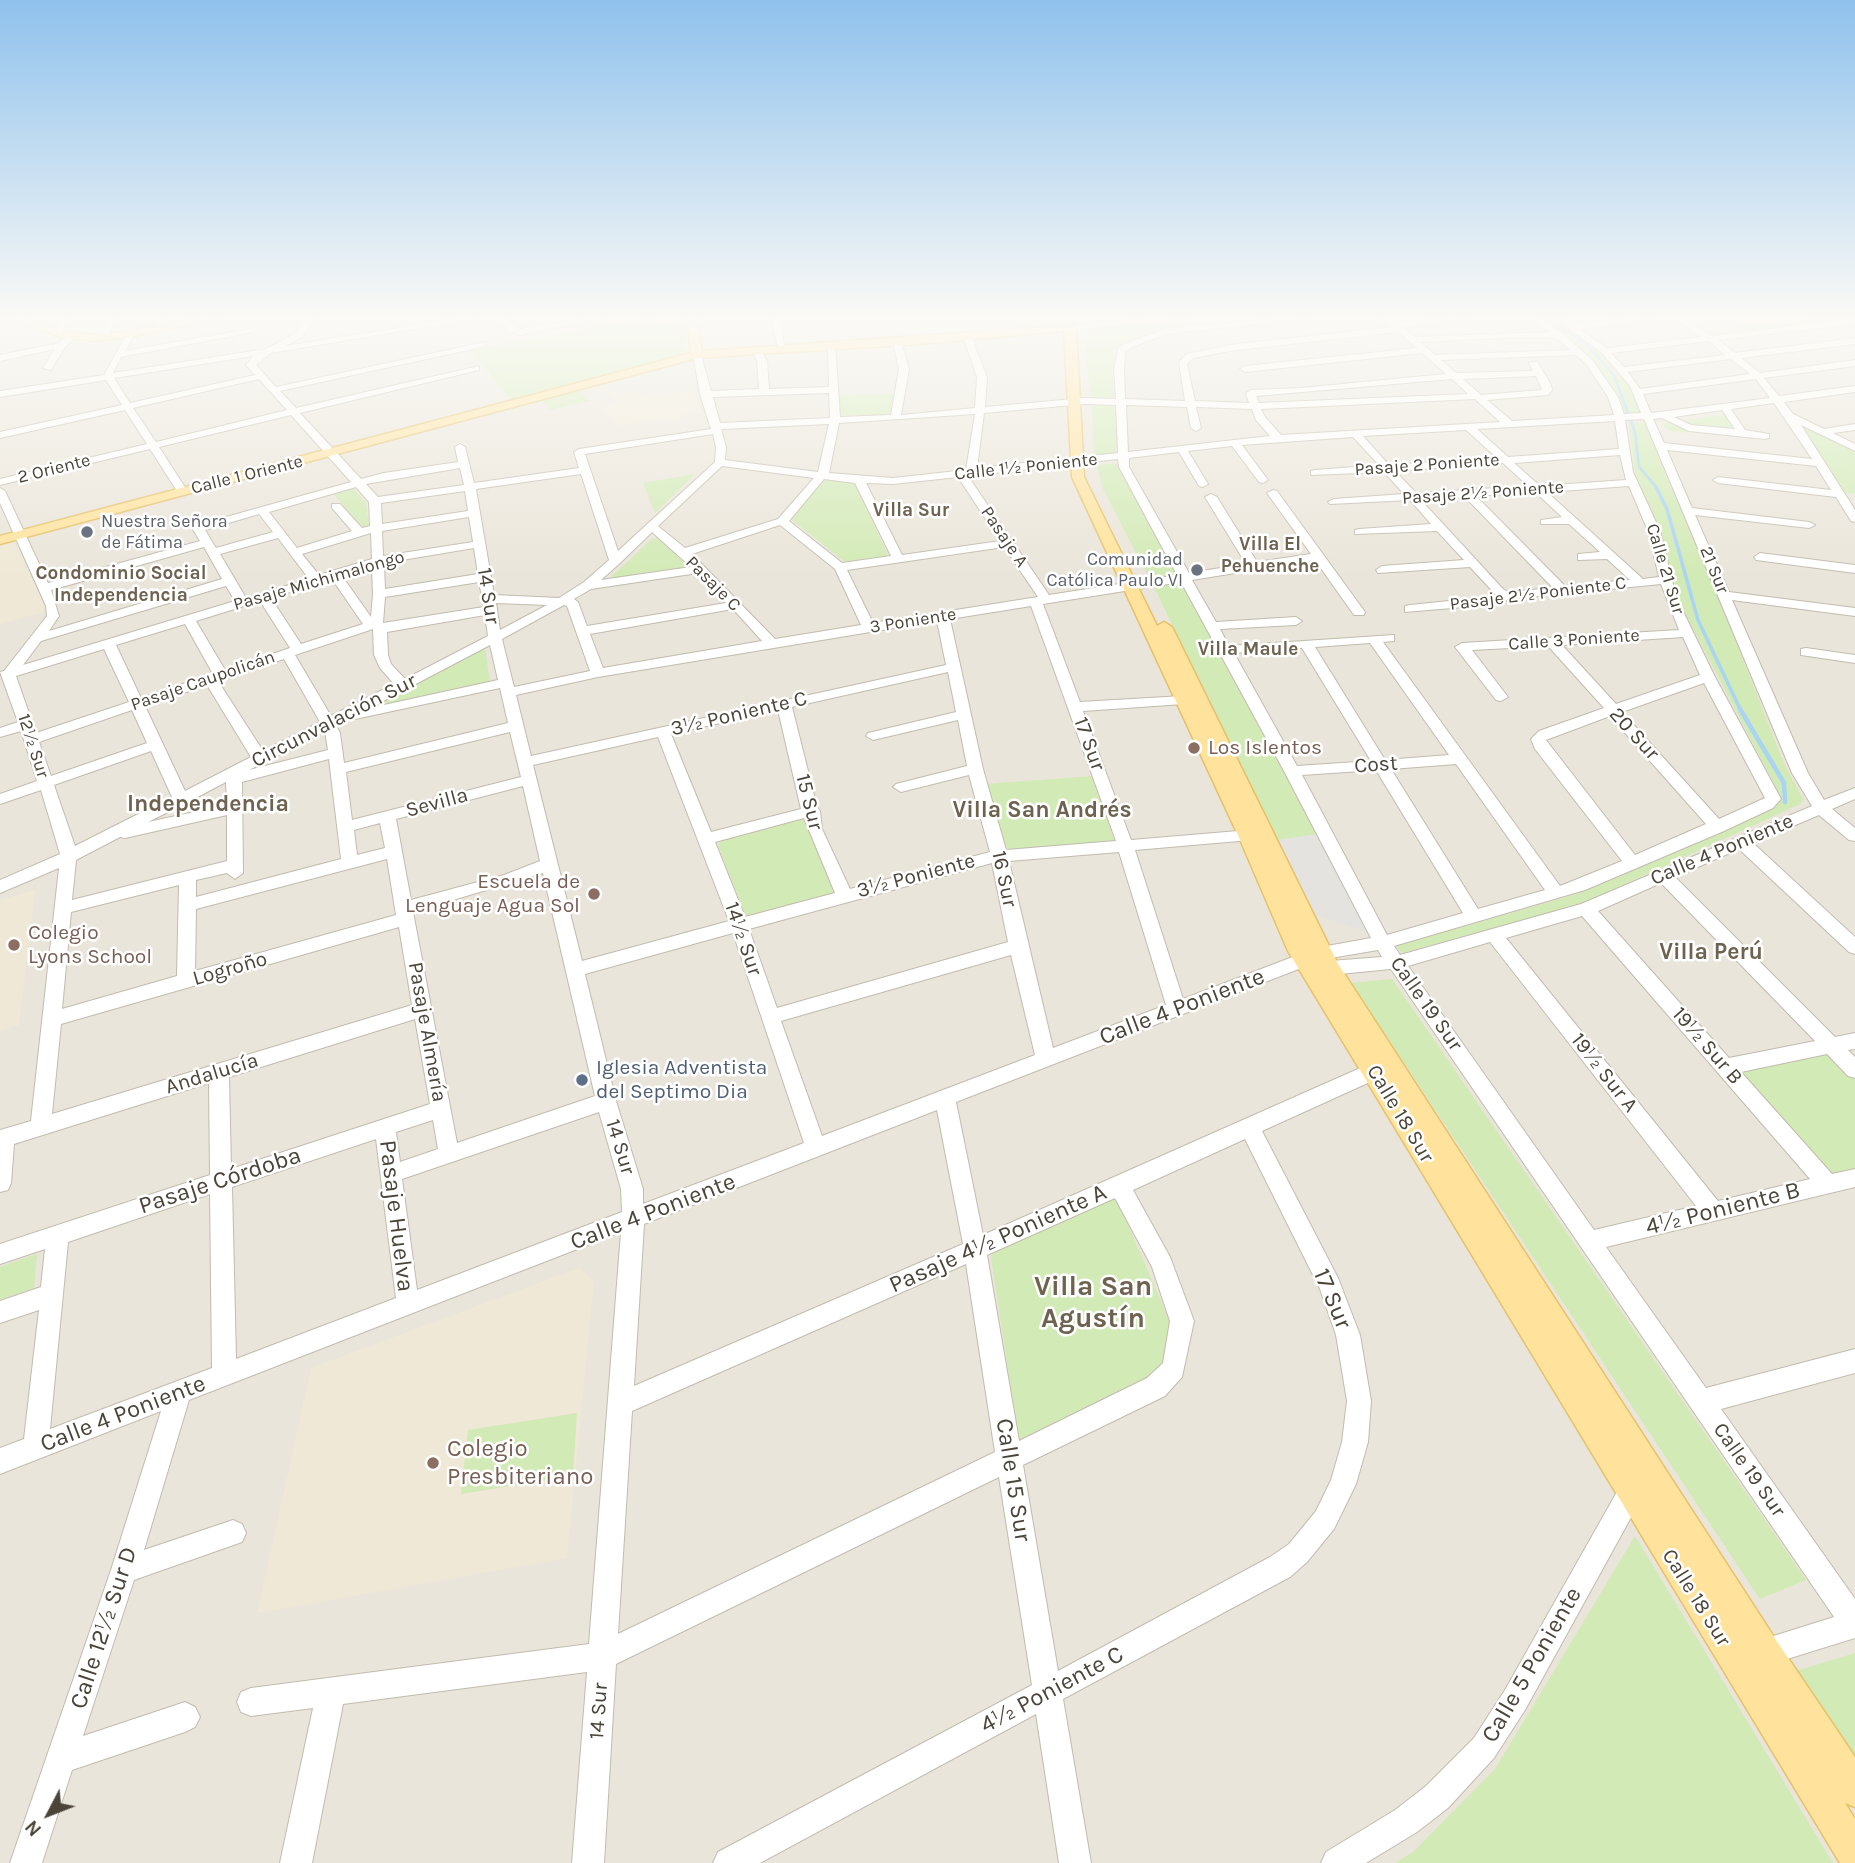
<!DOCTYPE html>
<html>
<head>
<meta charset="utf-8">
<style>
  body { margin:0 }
  #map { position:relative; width:1855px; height:1863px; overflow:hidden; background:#f6f3ec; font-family:Karla,sans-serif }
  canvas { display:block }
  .north { position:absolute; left:14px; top:1779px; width:70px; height:70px; -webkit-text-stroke:5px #fff; paint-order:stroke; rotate:228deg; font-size:19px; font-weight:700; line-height:28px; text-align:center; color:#4b4439 }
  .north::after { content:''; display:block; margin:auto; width:24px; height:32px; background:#4b4439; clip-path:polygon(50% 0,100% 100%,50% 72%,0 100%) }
</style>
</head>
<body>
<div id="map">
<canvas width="1855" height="1863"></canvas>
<div class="north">N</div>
</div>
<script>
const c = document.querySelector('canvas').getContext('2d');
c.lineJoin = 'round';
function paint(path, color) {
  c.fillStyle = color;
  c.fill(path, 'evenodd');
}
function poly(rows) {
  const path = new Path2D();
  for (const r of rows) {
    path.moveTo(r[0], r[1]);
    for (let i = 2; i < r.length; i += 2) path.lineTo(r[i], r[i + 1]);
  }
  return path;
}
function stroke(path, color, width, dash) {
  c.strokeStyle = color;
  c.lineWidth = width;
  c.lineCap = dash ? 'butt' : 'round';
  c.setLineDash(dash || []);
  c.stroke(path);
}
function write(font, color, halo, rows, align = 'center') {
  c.font = font + ' Karla,sans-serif';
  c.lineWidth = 5;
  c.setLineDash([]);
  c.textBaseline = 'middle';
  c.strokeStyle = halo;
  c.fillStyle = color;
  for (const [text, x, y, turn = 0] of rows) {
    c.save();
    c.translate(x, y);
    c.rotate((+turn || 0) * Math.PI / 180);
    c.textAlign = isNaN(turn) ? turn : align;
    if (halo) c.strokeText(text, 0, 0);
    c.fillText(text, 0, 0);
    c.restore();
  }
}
const residential = poly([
  [0,317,1855,317,1855,1863,0,1863]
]);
const education = poly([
  [607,386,618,395,635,391,640,396,694,391,701,412,679,416,680,419,667,421,666,418,616,426,600,408,619,403,602,387],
  [13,539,45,604,44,612,0,624,0,543],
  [35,890,19,1025,0,1031,0,900],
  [579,1268,594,1280,567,1558,257,1613,311,1368]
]);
const green = poly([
  [645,317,657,317,659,323,685,320,687,355,511,400,470,350],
  [1539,317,1553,317,1584,338,1609,360,1625,377,1642,414,1622,413,1608,382,1595,364,1566,335],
  [1824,317,1838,317,1848,321,1716,337,1705,331],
  [1187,318,1195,326,1149,333,1115,350,1112,368,1114,397,1091,397,1085,353,1089,329],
  [580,391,590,401,551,410,541,400],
  [894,394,890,416,838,415,839,396],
  [1114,405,1118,453,1094,455,1092,406],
  [1728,414,1732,429,1689,429,1690,433,1669,431,1661,424],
  [1798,422,1855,450,1855,493,1845,494],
  [1629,423,1645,423,1671,488,1698,546,1785,766,1803,799,1800,804,1761,822,1581,904,1402,953,1396,946,1574,895,1618,877,1776,806,1781,797,1675,594,1670,568,1635,475],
  [1119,463,1319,834,1277,840,1154,587,1103,489,1096,465],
  [695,474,655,513,643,483],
  [824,478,854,482,888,555,886,556,845,562,792,520],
  [353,488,366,502,369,526,361,527,333,493],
  [660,538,689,569,617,581,611,577,652,539],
  [485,648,490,683,372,709,372,707],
  [1093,776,1115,843,1013,851,1004,845,986,784],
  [801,818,807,822,835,892,746,917,718,846,723,838],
  [1392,979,1806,1580,1760,1599,1351,983],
  [1826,1048,1855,1078,1855,1173,1826,1180,1727,1069],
  [1114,1193,1175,1333,1158,1376,1020,1447,991,1258,993,1247],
  [37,1254,34,1288,0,1300,0,1267],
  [577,1413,573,1476,461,1494,468,1430],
  [1635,1536,1833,1863,1395,1863,1413,1852,1495,1769],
  [1855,1653,1855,1762,1796,1671]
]);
const parking = poly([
  [1319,834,1366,932,1316,915,1277,840]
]);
const streamFar2 = poly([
  [1547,317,1586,344,1614,375,1635,432,1639,467,1657,488]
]);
const streamFar1 = poly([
  [1656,487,1667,509,1698,620,1741,711]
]);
const stream = poly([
  [1740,709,1784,783,1785,802]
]);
const minor = poly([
  [63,317,71,317,59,334,53,334,63,317],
  [111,317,119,317,105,339,99,339,111,317],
  [159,317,167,317,159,331,153,331,159,317],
  [307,317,315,317,302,337,285,346,467,317,485,317,271,353,256,365,276,387,485,342,486,344,482,347,280,391,296,408,479,366,479,370,300,413,361,479,384,473,458,462,455,447,460,444,465,447,474,483,579,468,574,452,579,449,711,429,700,394,693,355,697,352,701,355,711,391,759,389,757,361,753,350,757,347,760,348,767,361,769,389,829,387,828,346,835,344,840,417,891,415,899,369,893,342,897,339,901,342,909,369,901,415,975,408,977,377,963,336,967,333,971,336,987,377,985,407,1085,398,1116,399,1114,369,1118,349,1124,344,1165,329,1292,317,1318,317,1166,334,1130,348,1125,352,1124,369,1125,399,1185,401,1179,362,1187,354,1229,345,1393,327,1382,317,1391,317,1397,322,1473,317,1402,327,1415,337,1549,332,1528,317,1537,317,1562,333,1593,361,1618,397,1624,414,1641,413,1630,386,1602,353,1554,317,1563,317,1574,324,1639,317,1662,317,1580,329,1607,348,1702,337,1672,317,1681,317,1712,336,1855,318,1855,324,1718,340,1735,353,1855,338,1855,344,1741,358,1760,373,1855,360,1855,366,1764,378,1779,396,1855,386,1855,392,1784,402,1793,414,1824,429,1855,424,1855,430,1833,433,1855,444,1855,451,1801,425,1855,510,1855,522,1851,521,1836,497,1718,483,1713,480,1718,477,1831,490,1816,466,1667,450,1692,508,1809,522,1815,525,1809,528,1695,515,1729,592,1855,608,1855,616,1732,600,1808,773,1824,800,1855,788,1855,799,1832,809,1855,828,1855,841,1849,840,1819,815,1753,843,1855,937,1855,954,1849,952,1739,849,1675,877,1835,1037,1855,1033,1855,1049,1848,1050,1855,1057,1855,1078,1848,1076,1827,1054,1741,1072,1832,1174,1855,1169,1855,1187,1606,1247,1706,1388,1855,1349,1855,1373,1721,1409,1855,1599,1855,1638,1758,1668,1748,1664,1744,1654,1748,1644,1834,1617,1391,969,1329,975,1309,965,956,1102,983,1235,1367,1065,1374,1063,1381,1065,1384,1071,1381,1077,1262,1131,1338,1278,1360,1335,1371,1401,1368,1442,1356,1484,1334,1529,1307,1562,1290,1577,1063,1699,1091,1863,1059,1863,1036,1714,760,1863,713,1863,718,1852,1032,1685,999,1477,616,1664,604,1863,572,1863,587,1672,343,1704,312,1863,280,1863,313,1708,251,1716,241,1712,237,1702,241,1692,251,1688,589,1644,621,1232,189,1400,144,1550,233,1520,242,1524,246,1533,242,1542,134,1580,83,1736,185,1702,195,1707,200,1717,195,1727,185,1732,72,1770,42,1863,10,1863,111,1570,161,1411,0,1474,0,1448,24,1439,39,1310,0,1323,0,1301,41,1287,45,1249,0,1264,0,1244,210,1175,209,1083,14,1144,11,1183,8,1190,0,1192,0,1130,31,1121,59,868,0,893,0,880,60,854,41,790,0,804,0,794,37,781,21,731,0,737,0,728,18,722,0,672,4,671,47,616,46,606,0,503,0,488,5,491,48,583,200,541,192,528,194,526,351,482,291,415,159,447,188,492,183,495,179,494,150,449,0,485,0,479,147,444,125,410,0,438,0,432,122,405,106,380,0,397,0,391,104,375,127,334,131,331,135,334,125,351,250,329,254,332,121,357,113,373,266,349,296,333,307,317],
  [1398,332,1417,348,1245,366,1240,369,1245,372,1422,353,1446,374,1301,388,1251,390,1246,393,1249,403,1195,401,1187,364,1193,358,1229,351,1398,332],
  [1504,338,1557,338,1570,350,1435,355,1420,342,1504,338],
  [1709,341,1725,355,1624,367,1611,353,1709,341],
  [1576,355,1587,365,1608,397,1614,415,1512,421,1487,400,1548,395,1552,390,1551,385,1537,361,1529,363,1533,371,1456,373,1441,360,1576,355],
  [253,356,246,365,255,375,130,403,114,378,253,356],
  [1731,359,1750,374,1640,389,1628,372,1731,359],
  [1536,376,1542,390,1481,395,1463,379,1536,376],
  [259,379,287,410,156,442,133,408,259,379],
  [1452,379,1468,394,1259,403,1256,396,1452,379],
  [1756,379,1770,398,1651,413,1643,394,1756,379],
  [829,393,830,418,720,423,713,397,829,393],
  [1475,399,1500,422,1281,435,1265,417,1261,409,1475,399],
  [1774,403,1812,459,1664,443,1653,419,1662,418,1689,431,1765,439,1769,438,1769,434,1745,430,1731,409,1774,403],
  [1085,404,1116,405,1118,453,977,468,984,413,1085,404],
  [1126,405,1187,407,1191,428,1196,431,1201,428,1196,407,1252,409,1256,420,1270,436,1128,452,1126,405],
  [1722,410,1735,429,1691,425,1674,417,1722,410],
  [975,414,966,470,893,478,829,473,839,423,975,414],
  [1644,419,1792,773,1812,806,1581,904,1400,955,1394,946,1585,890,1724,831,1773,808,1781,799,1715,677,1676,597,1660,531,1633,472,1625,420,1644,419],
  [1615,421,1619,449,1508,457,1477,429,1615,421],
  [829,424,818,472,725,460,726,447,721,429,829,424],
  [1466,430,1497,458,1389,465,1363,436,1466,430],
  [713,434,716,447,715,462,618,551,585,454,713,434],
  [1353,437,1379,465,1315,470,1311,471,1311,475,1384,472,1404,494,1334,499,1328,502,1330,504,1410,500,1431,524,1359,529,1355,530,1355,534,1437,531,1464,560,1382,566,1376,570,1378,573,1470,567,1497,596,1410,605,1405,606,1405,612,1499,604,1509,599,1661,584,1679,630,1462,643,1455,647,1496,700,1501,701,1508,697,1472,650,1548,646,1604,708,1539,731,1531,739,1535,749,1622,861,1560,886,1383,642,1394,641,1394,635,1229,646,1220,629,1296,625,1302,621,1296,617,1216,622,1192,580,1315,560,1354,615,1364,615,1365,612,1277,491,1273,490,1267,493,1311,554,1257,562,1217,497,1211,494,1205,497,1246,564,1189,573,1129,467,1129,458,1179,452,1199,486,1203,487,1208,484,1188,451,1232,446,1259,482,1263,483,1268,480,1242,445,1353,437],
  [1620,455,1626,480,1540,486,1514,463,1620,455],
  [1118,459,1119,467,1177,575,1049,595,968,476,1118,459],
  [1503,463,1528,486,1416,493,1395,471,1503,463],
  [722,466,814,478,778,519,685,548,658,526,722,466],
  [460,468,464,485,378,497,366,484,460,468],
  [581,474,609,560,584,582,559,598,494,595,476,489,581,474],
  [958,477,1000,541,902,555,866,483,893,484,958,477],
  [824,479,855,483,891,556,842,563,789,521,824,479],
  [1629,486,1648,531,1659,577,1643,579,1547,492,1629,486],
  [356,487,369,502,370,526,362,528,340,504,332,504,332,508,352,531,297,548,269,512,356,487],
  [465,491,468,511,382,524,381,503,465,491],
  [1535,492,1562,517,1541,520,1541,524,1569,524,1600,552,1578,554,1578,560,1607,559,1630,580,1565,586,1476,496,1535,492],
  [1465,497,1553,588,1508,592,1503,589,1421,500,1465,497],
  [259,514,273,532,216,548,205,530,259,514],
  [469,517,473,542,383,556,382,531,469,517],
  [780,525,835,569,861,625,775,639,692,554,780,525],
  [652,532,691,567,601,580,619,564,652,532],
  [371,533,372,559,319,575,302,554,371,533],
  [278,538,309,579,246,598,220,554,278,538],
  [204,547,222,579,49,631,59,616,51,590,204,547],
  [1004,547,1038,597,873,623,847,570,1004,547],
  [474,548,478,574,385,589,384,563,474,548],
  [372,567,373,594,371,617,342,576,372,567],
  [698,573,726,603,587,626,578,602,574,599,591,589,698,573],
  [332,579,363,624,301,644,271,598,332,579],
  [479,582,484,607,383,623,385,597,479,582],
  [1181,582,1284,771,1371,938,1316,948,1183,999,1135,850,1262,839,1270,834,1262,829,1131,840,1083,711,1183,704,1190,700,1183,696,1080,702,1043,604,1181,582],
  [226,586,235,601,23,665,41,641,226,586],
  [260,601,290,648,225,670,196,621,260,601],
  [496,603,547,605,500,630,496,603],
  [564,605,567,606,590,671,514,687,502,639,564,605],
  [1031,606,1116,841,1006,850,983,769,950,619,1031,606],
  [733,609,762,641,603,668,590,634,733,609],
  [485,615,488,636,405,679,391,664,388,655,387,632,485,615],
  [937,621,946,665,531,756,516,695,598,677,937,621],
  [185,624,213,674,141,698,116,645,185,624],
  [373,629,374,655,380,668,394,684,331,716,295,655,373,629],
  [1683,637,1700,675,1616,704,1562,645,1683,637],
  [1370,643,1449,755,1385,760,1315,647,1370,643],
  [490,645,498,680,370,708,408,688,490,645],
  [1302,648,1371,761,1297,766,1234,653,1302,648],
  [104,649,129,702,36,733,16,676,104,649],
  [284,659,320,722,263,751,218,681,284,659],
  [948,672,956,712,868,733,866,736,873,740,958,720,967,766,896,784,893,787,901,792,969,775,990,852,850,889,822,829,820,811,817,807,792,707,948,672],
  [1704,683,1765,798,1719,819,1622,712,1704,683],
  [207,685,251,757,185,791,145,706,207,685],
  [500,688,508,723,344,763,340,733,336,725,350,718,355,719,500,688],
  [132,710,147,743,51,776,39,742,132,710],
  [778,710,801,809,711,832,671,734,778,710],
  [1610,716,1706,824,1635,855,1546,740,1610,716],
  [325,731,328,750,249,770,265,762,325,731],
  [510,732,521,777,352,820,346,772,510,732],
  [658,737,729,921,582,961,533,765,658,737],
  [151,751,172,797,75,846,54,785,151,751],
  [329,759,341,859,196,897,196,880,227,873,235,879,243,873,242,782,329,759],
  [1456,764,1545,890,1478,909,1391,769,1456,764],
  [1376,770,1463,913,1387,935,1302,775,1376,770],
  [226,782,227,805,148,822,186,803,226,782],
  [523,786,540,861,504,875,411,900,396,819,523,786],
  [227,815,227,861,72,900,76,860,120,837,125,838,227,815],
  [804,818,835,893,745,917,715,842,804,818],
  [380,823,385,848,357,855,354,830,380,823],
  [1119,852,1166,1005,1053,1048,1009,861,1119,852],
  [387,859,396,915,195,971,196,909,387,859],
  [992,863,1008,942,777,1008,749,929,992,863],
  [543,873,595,1096,457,1143,413,912,543,873],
  [1661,883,1815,1041,1729,1058,1598,911,1661,883],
  [179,885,177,976,62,1009,71,912,179,885],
  [1582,916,1810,1179,1718,1201,1506,938,1582,916],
  [399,927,412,1005,52,1114,61,1024,399,927],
  [733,933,804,1143,643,1204,643,1189,616,1101,585,974,733,933],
  [1490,942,1696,1206,1594,1230,1408,966,1490,942],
  [1378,950,1382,957,1330,961,1325,959,1378,950],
  [1011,955,1035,1055,822,1136,781,1021,1011,955],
  [415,1019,430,1104,231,1169,229,1077,415,1019],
  [937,1110,963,1244,634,1386,644,1224,937,1110],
  [599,1112,621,1189,622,1212,417,1290,402,1179,599,1112],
  [433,1120,438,1149,400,1162,396,1132,433,1120],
  [376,1139,396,1298,236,1359,232,1187,376,1139],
  [1245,1139,1320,1289,1336,1335,1347,1401,1342,1442,1331,1480,1316,1511,1289,1544,1270,1557,1058,1671,1023,1465,1165,1396,1182,1377,1194,1321,1170,1257,1133,1190,1245,1139],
  [210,1194,212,1368,50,1429,68,1242,210,1194],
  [1115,1198,1152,1267,1170,1321,1163,1363,1147,1378,1019,1441,987,1255,1115,1198],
  [966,1264,995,1452,618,1634,632,1411,966,1264],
  [496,317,504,317,520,329,591,317,607,317,520,335,510,332,496,317],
  [771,317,779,317,785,350,778,348,771,317],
  [1160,317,1189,317,1072,330,1068,327,1160,317],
  [70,334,77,336,65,347,51,370,43,368,55,349,0,361,0,355,59,343,70,334],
  [1760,553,1855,565,1855,573,1756,560,1754,557,1760,553],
  [1806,648,1855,655,1855,663,1801,655,1801,649,1806,648],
  [1631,1479,1640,1483,1644,1492,1640,1501,1525,1710,1494,1758,1448,1808,1417,1832,1366,1863,1321,1863,1326,1852,1395,1810,1426,1786,1474,1738,1505,1690,1622,1483,1631,1479]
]);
const major = poly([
  [7,317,21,317,66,332,94,335,131,331,204,317,223,317,131,337,94,341,61,337,7,317],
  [687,317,697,317,702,351,1076,325,1084,477,1157,626,1164,622,1172,627,1338,964,1776,1640,1855,1757,1855,1807,1845,1803,1855,1819,1855,1863,1840,1863,1288,951,1238,835,1072,477,1064,331,933,343,697,358,0,544,0,536,691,353,687,317]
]);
const markers = [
  [87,532,7,"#6b7280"],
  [1197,570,7,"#6b7280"],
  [1194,748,7,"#8d6e63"],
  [594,894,7,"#8d6e63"],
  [14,945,7,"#8d6e63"],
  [582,1080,7,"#5c6f8a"],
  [433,1463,7,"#8d6e63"]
];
const farStreetnames = [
  ["Pasaje 2 Poniente",1427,465,-4],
  ["Calle 1½ Poniente",1026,467,-6],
  ["2 Oriente",54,469,-14],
  ["Calle 1 Oriente",247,475,-14],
  ["Pasaje 2½ Poniente",1483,493,-4],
  ["Pasaje A",1004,537,56],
  ["Calle 21 Sur",1665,569,73],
  ["21 Sur",1714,570,68],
  ["Pasaje Michimalongo",319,581,-16],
  ["Pasaje C",713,584,45],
  ["Pasaje 2½ Poniente C",1538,594,-7],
  ["3 Poniente",913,621,-9],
  ["Calle 3 Poniente",1574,640,-4],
  ["Pasaje Caupolicán",203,681,-19],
  ["12½ Sur",33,746,72]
];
const farWorshipnames = [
  ["Nuestra Señora",101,522],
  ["de Fátima",101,543],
  ["Comunidad",1183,560,"right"],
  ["Católica Paulo VI",1183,581,"right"]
];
const farNeighbourhoodnames = [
  ["Villa Sur",911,511],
  ["Villa El",1270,545],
  ["Pehuenche",1270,567],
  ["Condominio Social",121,574],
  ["Independencia",121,596],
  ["Villa Maule",1248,650]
];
const streetNames = [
  ["14 Sur",488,596,81],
  ["3½ Poniente C",739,714,-13],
  ["Circunvalación Sur",334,721,-27],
  ["20 Sur",1634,734,48],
  ["17 Sur",1089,744,70],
  ["Cost",1376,765,-4],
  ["15 Sur",809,802,76],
  ["Sevilla",437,803,-15],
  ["Calle 4 Poniente",1722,850,-23],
  ["3½ Poniente",916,876,-15],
  ["16 Sur",1004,879,78],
  ["14½ Sur",743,939,71],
  ["Logroño",230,969,-16],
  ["Calle 19 Sur",1426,1004,55],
  ["Pasaje Almería",427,1032,80],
  ["19½ Sur B",1707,1046,49],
  ["19½ Sur A",1604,1073,52],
  ["Andalucía",212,1074,-17],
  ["Calle 18 Sur",1400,1114,59],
  ["14 Sur",620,1147,73],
  ["Calle 19 Sur",1749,1470,55],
  ["Calle 18 Sur",1696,1598,58],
  ["14 Sur",599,1711,-86]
];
const educationNames = [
  ["Los Islentos",1208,748],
  ["Escuela de",580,882,"right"],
  ["Lenguaje Agua Sol",580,906,"right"],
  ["Colegio",28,933],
  ["Lyons School",28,957]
];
const serviceNames = [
  ["Iglesia Adventista",596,1068],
  ["del Septimo Dia",596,1092]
];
const neighbourhoodNames = [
  ["Independencia",208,804],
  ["Villa San Andrés",1042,810],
  ["Villa Perú",1711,952]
];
const nearStreetnames = [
  ["Calle 4 Poniente",1182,1007,-21],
  ["Pasaje Córdoba",220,1181,-18],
  ["4½ Poniente B",1723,1209,-14],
  ["Calle 4 Poniente",653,1212,-21],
  ["Pasaje Huelva",396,1216,83],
  ["Pasaje 4½ Poniente A",998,1239,-24],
  ["17 Sur",1332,1299,67],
  ["Calle 4 Poniente",123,1414,-21],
  ["Calle 15 Sur",1013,1480,81],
  ["Calle 12½ Sur D",104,1628,-72],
  ["Calle 5 Poniente",1532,1665,-60],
  ["4½ Poniente C",1052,1690,-28]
];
const nearEducationnames = [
  ["Colegio",447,1449],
  ["Presbiteriano",447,1477]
];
const nearNeighbourhoodnames = [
  ["Villa San",1093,1287],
  ["Agustín",1093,1319]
];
paint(residential, '#eae5da');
paint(education, '#efe8d6');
paint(green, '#d2eab5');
paint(parking, '#e5e3e0');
stroke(streamFar2, '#a9d4f2', 2.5);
stroke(streamFar1, '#a9d4f2', 3.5);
stroke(stream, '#a9d4f2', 4.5);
stroke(minor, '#c2bbae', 2);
stroke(major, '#e6c16a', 3);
paint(minor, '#fff');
paint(major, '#ffe39c');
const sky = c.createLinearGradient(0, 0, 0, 578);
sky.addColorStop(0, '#8fc1ec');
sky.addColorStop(0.55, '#fbfaf6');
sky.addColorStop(1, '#fbfaf600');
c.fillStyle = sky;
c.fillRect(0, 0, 1855, 578);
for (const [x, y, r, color] of markers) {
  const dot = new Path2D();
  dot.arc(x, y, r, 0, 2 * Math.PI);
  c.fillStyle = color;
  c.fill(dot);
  stroke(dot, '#fff', 2.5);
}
write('18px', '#4b4439', '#fff', farStreetnames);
write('18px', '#5b616d', '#fff', farWorshipnames, 'left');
write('bold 19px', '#6e6250', '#fff', farNeighbourhoodnames);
write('21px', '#4b4439', '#fff', streetNames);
write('21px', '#785e54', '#fff', educationNames, 'left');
write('21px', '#4e5e75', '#fff', serviceNames, 'left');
write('bold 23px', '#6e6250', '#fff', neighbourhoodNames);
write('24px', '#4b4439', '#fff', nearStreetnames);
write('24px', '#785e54', '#fff', nearEducationnames, 'left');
write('bold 28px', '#6e6250', '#fff', nearNeighbourhoodnames);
</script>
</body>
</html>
